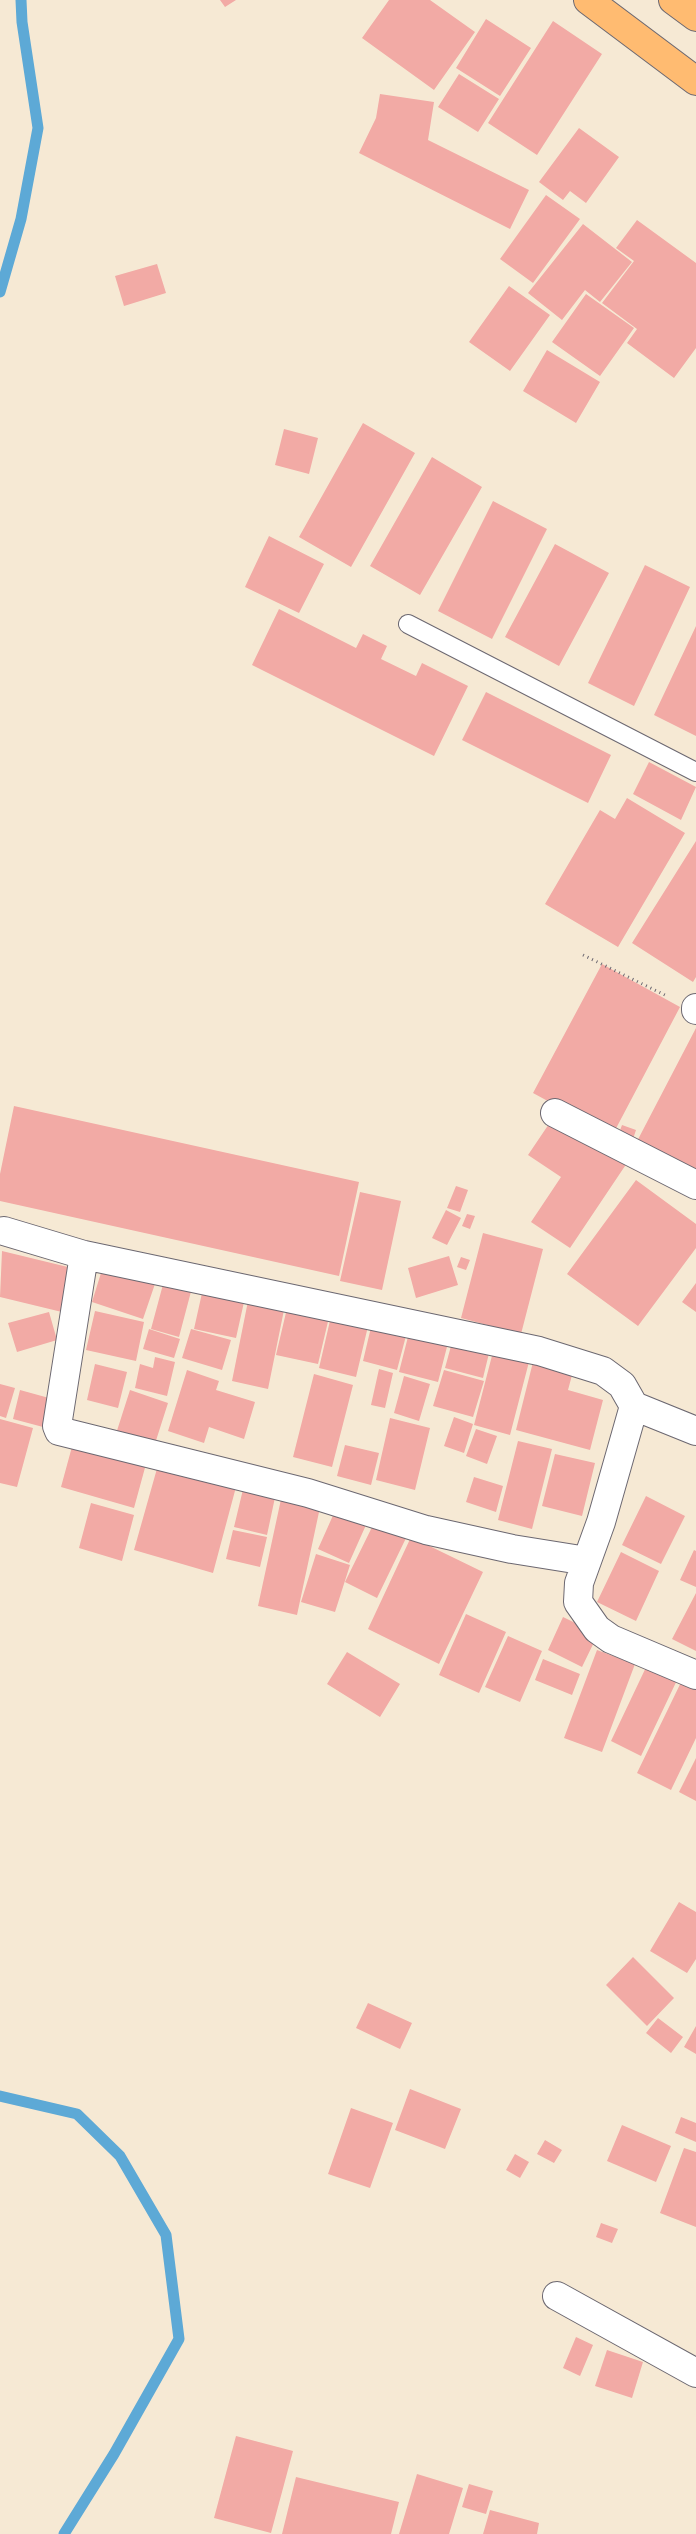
<!DOCTYPE html>
<html>
<head>
<meta charset="utf-8">
<style>
  body { margin:0 }
  canvas { display:block; background:#f6e9d4 }
</style>
</head>
<body>
<canvas width="696" height="2534"></canvas>
<script>
const c = document.querySelector('canvas').getContext('2d');
c.lineJoin = 'round';
function poly(rows) {
  const path = new Path2D();
  for (const r of rows) {
    path.moveTo(r[0], r[1]);
    for (let i = 2; i < r.length; i += 2) path.lineTo(r[i], r[i + 1]);
  }
  return path;
}
function stroke(path, color, width, dash) {
  c.strokeStyle = color;
  c.lineWidth = width;
  c.lineCap = dash ? 'butt' : 'round';
  c.setLineDash(dash || []);
  c.stroke(path);
}
function paint(path, color) {
  c.fillStyle = color;
  c.fill(path, 'evenodd');
}
const stream = poly([
  [0,292,21,219,38,128,22,22,21,0],
  [0,2096,77,2114,120,2156,166,2235,179,2339,114,2454,64,2534]
]);
const building = poly([
  [220,0,236,0,225,7],
  [389,0,430,0,475,32,434,90,362,38],
  [486,19,531,48,500,96,456,68],
  [553,21,602,54,537,155,488,123],
  [459,74,499,99,478,132,438,107],
  [380,94,434,102,428,140,529,190,510,229,359,153,376,118],
  [579,128,619,157,586,203,570,191,563,200,539,182],
  [546,195,580,219,533,283,500,259],
  [637,220,696,263,696,348,674,378,627,343,637,329,602,303,634,261,616,248],
  [583,224,632,262,600,302,585,290,562,320,528,293],
  [157,264,166,293,124,306,115,276],
  [509,286,550,315,510,371,469,342],
  [586,294,634,328,600,376,552,342],
  [547,350,600,382,576,423,523,391],
  [363,423,415,453,351,567,299,537],
  [284,429,318,438,309,474,275,465],
  [432,457,482,487,420,595,370,566],
  [493,501,547,529,492,639,438,611],
  [269,536,324,564,299,613,245,587],
  [555,544,609,573,559,666,505,637],
  [645,565,690,587,634,706,588,683],
  [279,609,356,648,363,634,387,646,381,659,416,676,422,663,468,686,434,756,252,665],
  [696,626,696,736,654,715],
  [486,692,611,755,588,803,462,740],
  [649,762,696,787,681,820,633,794],
  [627,798,685,833,618,947,545,904,600,810,615,819],
  [696,841,696,977,693,982,632,943],
  [602,964,680,1007,612,1136,533,1093],
  [696,1028,696,1171,633,1149],
  [14,1106,359,1182,339,1276,0,1201,0,1174],
  [555,1115,627,1163,570,1248,531,1222,561,1177,528,1155],
  [622,1125,636,1130,632,1142,618,1136],
  [636,1180,696,1224,696,1248,638,1326,567,1274],
  [456,1186,468,1190,460,1212,447,1208],
  [360,1192,401,1201,382,1290,340,1281],
  [446,1210,461,1218,447,1245,432,1238],
  [467,1214,475,1216,470,1229,462,1226],
  [483,1233,543,1249,521,1334,461,1318],
  [2,1251,76,1269,66,1313,0,1297],
  [449,1256,458,1285,416,1298,408,1268],
  [461,1257,470,1260,466,1270,457,1267],
  [105,1260,157,1278,143,1319,92,1302],
  [165,1277,193,1284,179,1337,151,1329],
  [696,1283,696,1312,682,1302],
  [204,1284,246,1293,236,1338,194,1329],
  [249,1296,285,1305,268,1389,232,1381],
  [288,1304,330,1313,318,1364,276,1355],
  [95,1311,144,1322,136,1361,86,1350],
  [49,1312,57,1340,17,1352,8,1323],
  [332,1312,369,1322,356,1377,319,1368],
  [372,1323,407,1332,397,1370,363,1361],
  [411,1325,450,1335,438,1382,399,1372],
  [149,1329,180,1339,174,1358,143,1349],
  [191,1329,231,1340,222,1370,182,1358],
  [454,1335,491,1345,483,1378,445,1368],
  [494,1348,530,1358,510,1435,474,1425],
  [535,1354,575,1364,568,1390,603,1400,590,1450,516,1430],
  [155,1357,175,1362,167,1396,135,1388,140,1364,153,1368],
  [95,1364,127,1372,118,1408,87,1400],
  [379,1369,393,1373,385,1408,371,1405],
  [187,1370,219,1381,216,1390,255,1402,244,1439,209,1427,204,1443,168,1431],
  [444,1370,484,1381,473,1417,433,1406],
  [314,1374,353,1385,332,1467,293,1457],
  [404,1376,430,1384,419,1421,394,1413],
  [0,1384,15,1388,6,1418,0,1416],
  [20,1390,49,1398,43,1427,13,1419],
  [130,1390,168,1403,152,1453,114,1440],
  [454,1417,473,1424,464,1453,444,1446],
  [390,1418,430,1428,415,1490,376,1480],
  [0,1419,33,1428,17,1487,0,1483],
  [476,1429,497,1436,487,1464,466,1456],
  [518,1441,552,1449,532,1529,498,1520],
  [73,1443,146,1464,134,1508,61,1487],
  [345,1445,379,1453,371,1485,337,1476],
  [555,1454,595,1463,582,1516,542,1506],
  [158,1465,236,1487,213,1573,134,1550],
  [474,1477,503,1486,496,1512,466,1502],
  [245,1481,277,1488,267,1535,234,1527],
  [283,1490,322,1498,297,1615,258,1606],
  [646,1496,685,1516,661,1564,622,1545],
  [339,1502,370,1516,349,1563,318,1549],
  [91,1503,134,1515,122,1561,79,1548],
  [376,1519,407,1536,377,1598,345,1582],
  [233,1530,267,1537,260,1567,226,1559],
  [411,1537,483,1572,439,1664,368,1629],
  [694,1550,696,1551,696,1587,680,1580],
  [621,1552,659,1571,636,1621,597,1602],
  [316,1554,350,1565,335,1612,301,1602],
  [696,1593,696,1651,672,1639],
  [466,1614,506,1632,479,1693,439,1675],
  [563,1617,598,1634,582,1667,548,1650],
  [508,1636,542,1651,520,1702,485,1687],
  [597,1650,635,1664,602,1752,564,1738],
  [347,1652,400,1684,380,1717,327,1684],
  [543,1659,580,1674,572,1695,535,1680],
  [649,1661,679,1676,641,1756,611,1741],
  [686,1672,696,1677,696,1738,671,1790,637,1773],
  [696,1758,696,1801,679,1792],
  [679,1902,696,1912,696,1959,687,1973,650,1951],
  [633,1957,674,1998,647,2026,606,1985],
  [368,2003,412,2023,400,2049,356,2028],
  [658,2018,683,2037,671,2053,646,2033],
  [696,2026,696,2054,684,2047],
  [410,2089,461,2109,445,2149,395,2130],
  [351,2108,393,2123,370,2188,328,2174],
  [681,2117,696,2123,696,2142,675,2133],
  [622,2125,671,2146,656,2182,607,2161],
  [545,2140,562,2150,554,2163,537,2154],
  [684,2148,696,2152,696,2227,660,2213],
  [515,2154,529,2162,520,2178,506,2170],
  [601,2223,618,2229,612,2243,596,2237],
  [576,2337,593,2345,580,2376,563,2368],
  [607,2350,643,2362,632,2398,595,2386],
  [236,2436,293,2451,271,2533,214,2518],
  [417,2474,463,2488,449,2534,399,2534],
  [296,2477,399,2502,391,2534,282,2534],
  [469,2484,493,2491,486,2514,462,2507],
  [490,2510,539,2523,537,2534,483,2534]
]);
const path = poly([
  [583,955,667,996]
]);
const lane = poly([
  [408,624,696,772]
]);
const street = poly([
  [696,1008,696,1010],
  [555,1113,696,1185],
  [4,1231,84,1255,539,1351,603,1371,622,1385,634,1406,601,1522,579,1583,578,1602,597,1629,611,1639,696,1675],
  [84,1255,57,1426,59,1431,308,1493,426,1530,512,1549,587,1561],
  [634,1406,696,1431],
  [557,2296,696,2373]
]);
const highway = poly([
  [588,0,696,81],
  [673,0,696,17]
]);
stroke(stream, '#5da9d6', 11);
paint(building, '#f2aaa5');
stroke(lane, '#6c6871', 20);
stroke(street, '#6c6871', 30);
stroke(highway, '#6c6871', 30);
stroke(path, '#6c6871', 3, [1, 4]);
stroke(lane, '#fff', 18);
stroke(street, '#fff', 28);
stroke(highway, '#ffbb71', 28);
</script>
</body>
</html>
